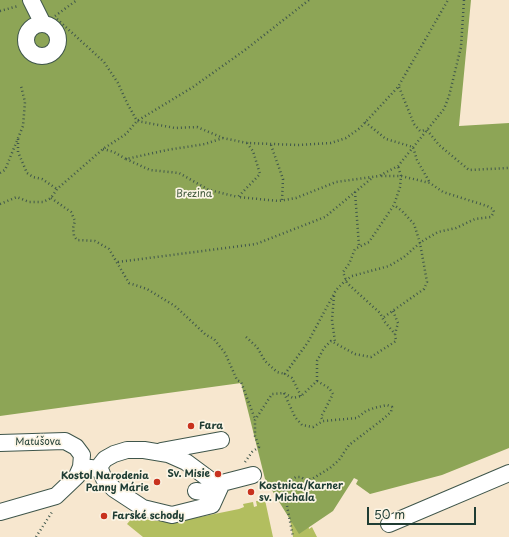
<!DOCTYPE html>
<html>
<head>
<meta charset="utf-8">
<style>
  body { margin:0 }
  #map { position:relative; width:509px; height:537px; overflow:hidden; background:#f7e7cf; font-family:"Playpen Sans",sans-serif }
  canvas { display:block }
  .scale { position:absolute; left:367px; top:507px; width:109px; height:18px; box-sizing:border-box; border:2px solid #1f3d34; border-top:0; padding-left:5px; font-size:12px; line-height:14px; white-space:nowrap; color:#1f3d34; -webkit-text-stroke:3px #fcf5e5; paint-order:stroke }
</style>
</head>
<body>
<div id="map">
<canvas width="509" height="537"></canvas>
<div class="scale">50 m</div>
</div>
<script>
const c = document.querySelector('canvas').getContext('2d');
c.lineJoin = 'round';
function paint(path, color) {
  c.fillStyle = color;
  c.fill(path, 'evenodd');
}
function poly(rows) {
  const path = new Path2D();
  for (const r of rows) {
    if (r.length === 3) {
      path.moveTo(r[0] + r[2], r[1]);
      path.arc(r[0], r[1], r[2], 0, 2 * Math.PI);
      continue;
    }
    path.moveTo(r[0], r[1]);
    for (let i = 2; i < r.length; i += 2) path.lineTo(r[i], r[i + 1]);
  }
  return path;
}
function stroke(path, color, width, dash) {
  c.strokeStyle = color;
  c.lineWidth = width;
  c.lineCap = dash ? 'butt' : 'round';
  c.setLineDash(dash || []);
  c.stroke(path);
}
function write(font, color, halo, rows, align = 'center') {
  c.font = font + ' "Playpen Sans",sans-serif';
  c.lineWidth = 3.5;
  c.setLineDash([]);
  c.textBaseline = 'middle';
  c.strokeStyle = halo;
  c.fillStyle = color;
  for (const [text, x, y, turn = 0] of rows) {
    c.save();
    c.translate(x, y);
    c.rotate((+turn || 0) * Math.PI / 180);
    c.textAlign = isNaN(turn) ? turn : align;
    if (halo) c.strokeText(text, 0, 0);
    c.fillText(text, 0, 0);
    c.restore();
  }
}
const green = poly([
  [285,491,308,524,309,529,312,527,317,537,293,537],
  [265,500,273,537,143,537,127,524,133,517,156,521,180,521,239,509,244,507,243,504,253,502,254,507,257,506,256,501]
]);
const forest = poly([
  [0,0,471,0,459,126,509,123,509,448,442,475,370,494,356,484,358,480,354,478,333,511,299,534,265,479,241,383,0,416]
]);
const path = poly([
  [0,11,18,6],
  [55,16,77,0],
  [57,19,104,62,118,83,127,103,137,121,175,128,197,127,223,138,247,143,298,145,331,143,346,138,360,128,398,87,448,0],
  [399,87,414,124,420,131,426,130],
  [365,122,386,139,413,147,417,160,430,183],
  [427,130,439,145,469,170,509,168],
  [18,139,18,152,27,173,33,177,42,179,57,189],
  [247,143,253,151,260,174,238,197,279,201,296,198,336,182,379,176,398,166,444,109,449,96,461,47,464,0],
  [271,145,283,179,282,200],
  [103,149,114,152,126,159,167,150,205,144,223,138],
  [126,159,150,170,179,173,209,190,238,197],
  [0,173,5,170,23,126,25,102,21,86],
  [355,192,359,246],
  [51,198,71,212,75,221,73,228,74,236,77,240,95,241,109,249,129,283,147,289,175,306,206,335,214,339,225,353,237,380,241,382,255,419],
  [0,204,17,197,29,202,43,202,51,198,57,189,103,149,126,134,137,121,193,87,245,50,309,0],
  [118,262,256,244,325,217,372,178],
  [334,296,332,320,335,342],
  [393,311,398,323,395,334],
  [384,317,424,289,427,282,420,243,414,224,402,211,394,205],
  [246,337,257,347,265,361,277,372,285,374],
  [317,381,329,388,333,394,321,417,323,421],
  [284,393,295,417,302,425,313,427,323,421,357,418,366,411,374,408,387,405,392,407,391,412,382,420,349,445,339,460,330,468,312,479,305,480,301,477,296,477,283,485,293,537],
  [301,396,292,378,285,374,308,342,336,290,345,281,352,276,389,266,404,257,421,242,438,232,456,228,475,219,491,217,494,212,493,209,487,206,443,192,430,183,401,176,380,176],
  [245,462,252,452,259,447,255,436,255,420,272,394,284,393,293,398,301,396,317,381,317,361,324,348,331,341,355,354,371,357,396,341,395,334,384,321,380,313,347,283,343,272,349,264,355,249,369,242,394,205,400,187,401,176,398,166],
  [36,537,52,512]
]);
const minor = poly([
  [31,0,43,24],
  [42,40,16],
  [0,443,65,441,76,447,82,455,81,467,77,476,56,496,0,512],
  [161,451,221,440],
  [81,467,100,469,104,479,114,489,143,508,172,515,212,505,222,483,253,475],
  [100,469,101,464,105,459,114,454,127,450,144,450,168,454,186,462,213,482,222,483],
  [196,491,217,494],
  [389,524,509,473]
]);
const markers = [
  [191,426,4,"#c8321e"],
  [218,474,4,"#c8321e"],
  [157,482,4,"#c8321e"],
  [251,492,4,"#c8321e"],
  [104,516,4,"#c8321e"]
];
const parkNames = [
  ["Brezina",194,194]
];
const poiNames = [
  ["Fara",199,426],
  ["Sv. Misie",210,474,"right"],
  ["Kostol Narodenia",149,476,"right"],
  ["Panny Márie",149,488,"right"],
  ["Kostnica/Karner",259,486],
  ["sv. Michala",259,498],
  ["Farské schody",112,516]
];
const streetNames = [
  ["Matúšova",38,442]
];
paint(green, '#b2be5f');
paint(forest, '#8da556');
stroke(minor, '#3f564b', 18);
stroke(path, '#3f564b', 2.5, [1, 3]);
stroke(minor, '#fff', 16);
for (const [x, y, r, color] of markers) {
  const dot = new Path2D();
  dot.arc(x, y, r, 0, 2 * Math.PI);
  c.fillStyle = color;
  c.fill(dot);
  stroke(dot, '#fcf5e5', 1.5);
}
write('10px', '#445d3f', '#fcf5e5', parkNames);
write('bold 10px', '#1f3d34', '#fcf5e5', poiNames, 'left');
write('10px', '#1f3d34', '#fcf5e5', streetNames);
</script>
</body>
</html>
